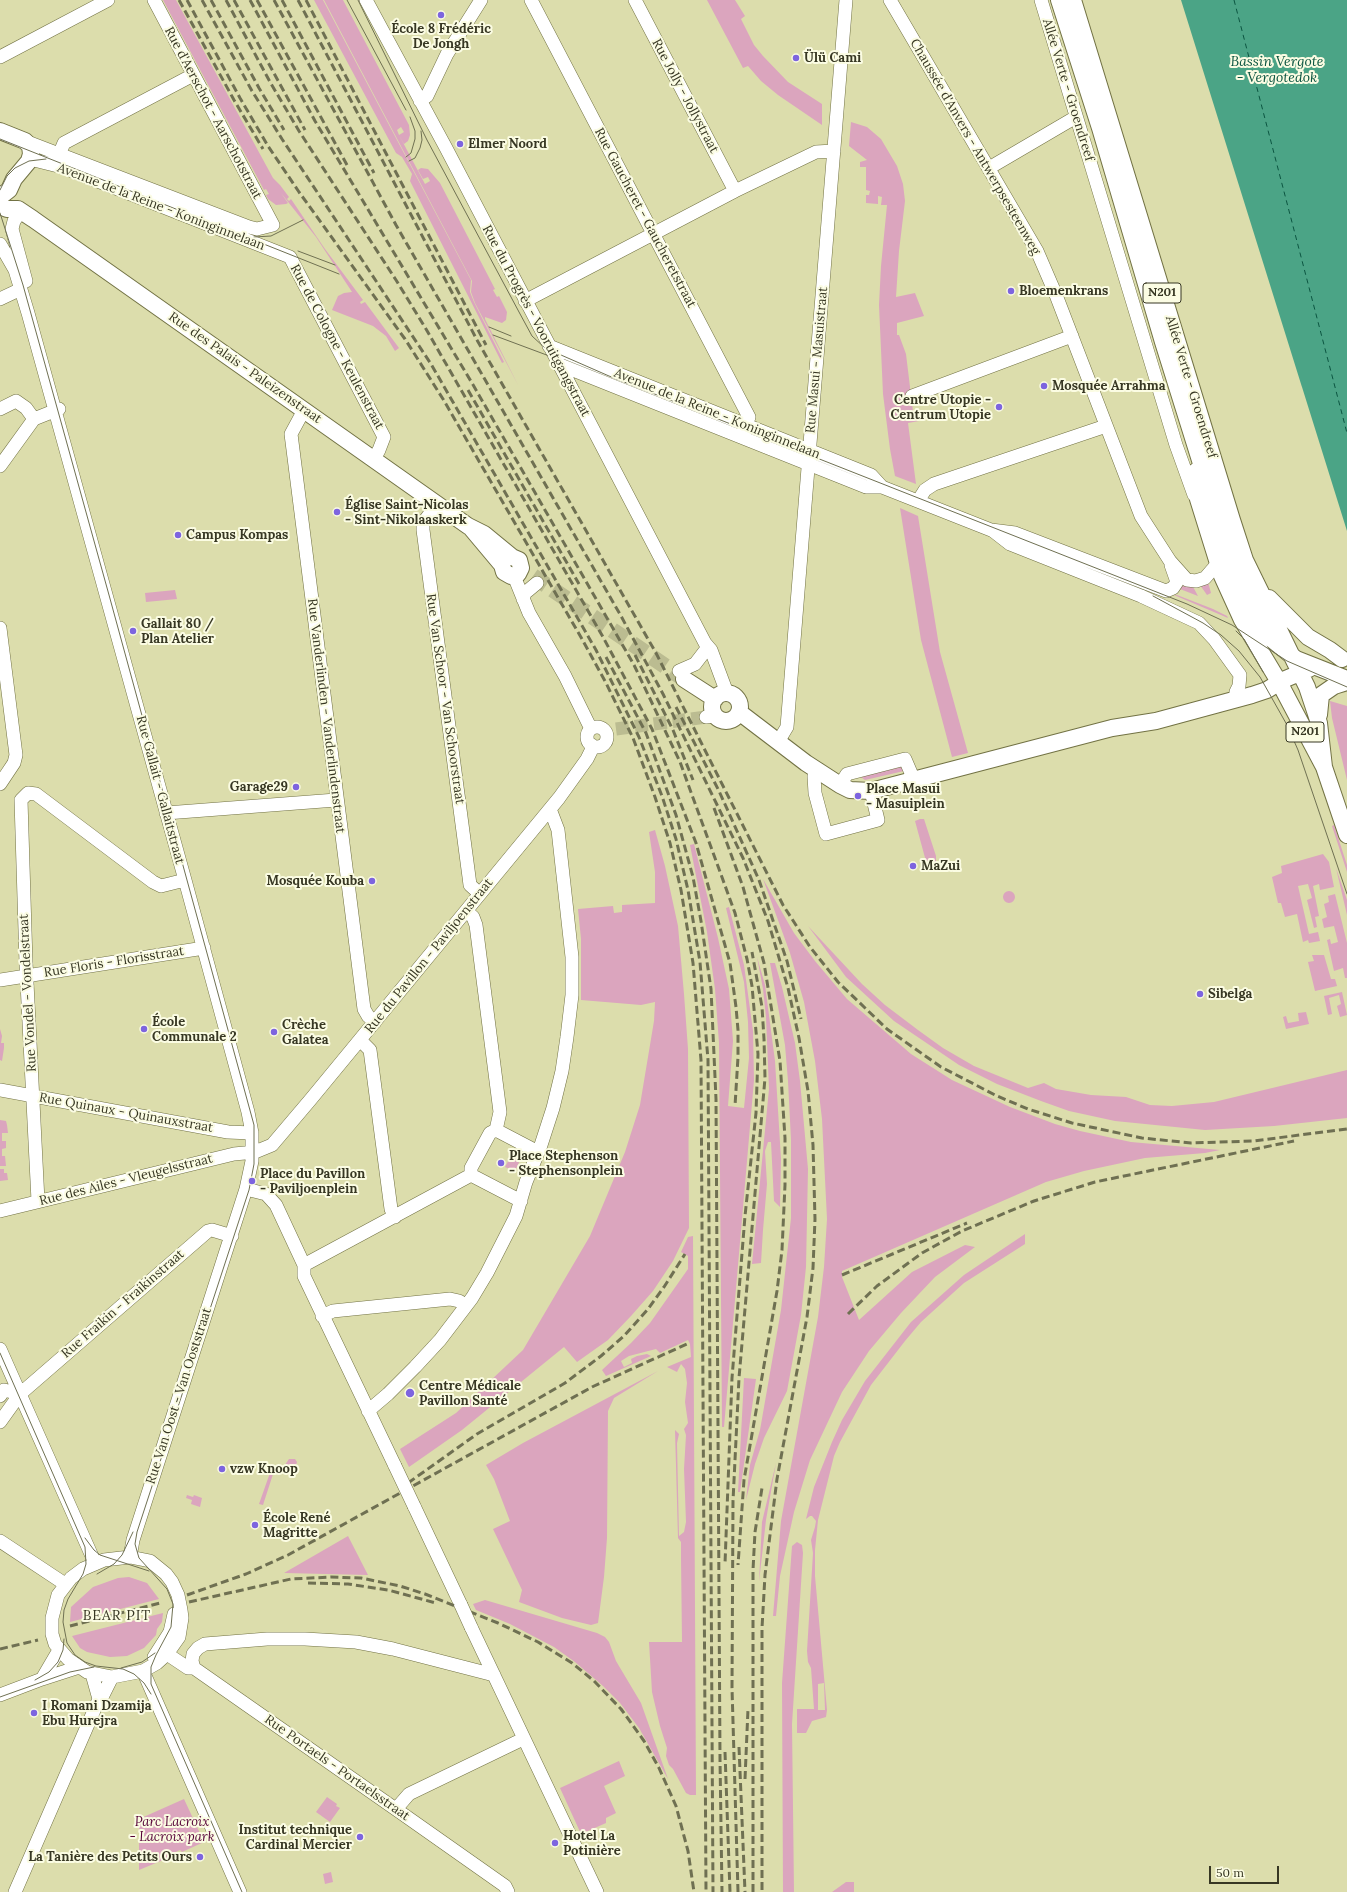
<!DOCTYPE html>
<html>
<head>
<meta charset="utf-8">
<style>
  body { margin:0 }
  #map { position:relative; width:1347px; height:1892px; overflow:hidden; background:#dcddac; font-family:Lora,serif }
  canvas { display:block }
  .scale { position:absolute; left:1209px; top:1866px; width:70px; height:18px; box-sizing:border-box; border:2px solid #373723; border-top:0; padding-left:5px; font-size:12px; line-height:14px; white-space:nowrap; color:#373723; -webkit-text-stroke:3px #fbfce3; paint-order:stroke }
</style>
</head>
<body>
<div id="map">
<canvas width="1347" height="1892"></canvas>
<div class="scale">50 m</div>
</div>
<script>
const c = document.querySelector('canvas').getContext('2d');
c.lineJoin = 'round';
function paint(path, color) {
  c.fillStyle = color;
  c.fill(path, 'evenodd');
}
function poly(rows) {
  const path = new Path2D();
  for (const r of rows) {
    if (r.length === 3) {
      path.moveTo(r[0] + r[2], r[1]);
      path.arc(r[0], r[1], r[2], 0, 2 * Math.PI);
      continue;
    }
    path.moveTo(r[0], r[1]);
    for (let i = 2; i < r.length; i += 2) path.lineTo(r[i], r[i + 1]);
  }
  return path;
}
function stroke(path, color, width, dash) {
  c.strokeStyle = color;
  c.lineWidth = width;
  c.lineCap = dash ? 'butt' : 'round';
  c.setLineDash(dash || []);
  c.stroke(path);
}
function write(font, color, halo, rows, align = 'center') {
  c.font = font + ' Lora,serif';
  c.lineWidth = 4;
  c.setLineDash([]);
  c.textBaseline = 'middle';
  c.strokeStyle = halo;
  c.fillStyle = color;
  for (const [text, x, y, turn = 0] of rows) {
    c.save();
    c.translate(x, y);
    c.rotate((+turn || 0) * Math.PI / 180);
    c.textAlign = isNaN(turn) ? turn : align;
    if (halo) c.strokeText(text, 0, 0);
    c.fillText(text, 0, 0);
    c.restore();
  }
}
const green = poly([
  [163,0,176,0,273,178,280,185,289,197,287,199,289,201,291,199,325,249,363,300,360,302,361,304,365,302,399,348,395,351,386,336,373,326,332,310,338,296,344,293,352,292,316,237,281,193,288,203,286,204,276,205,268,199,266,195,269,194,266,189,264,190],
  [314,0,323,0,471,280,470,292,474,302,504,362,502,363,410,181,412,174,402,157,396,153],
  [324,0,343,0,409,125,410,135,408,141,404,144,399,135,404,132,401,127,397,130,399,135,425,184,430,181,428,177,423,179,418,170,421,168,428,169,440,183,495,289,493,290,497,297,499,296,507,312,506,320,502,323,485,317,485,319,518,385,475,303,471,292,472,281],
  [707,0,735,0,745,16,741,19,754,45,763,56,788,82,822,104,822,125,778,95,761,81,748,66,743,68],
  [851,122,867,127,881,139,897,166,903,184,905,201,899,251,896,297,915,293,924,316,897,323,897,335,899,335,906,354,914,420,918,419,919,421,908,423,916,484,895,476,890,449,883,394,879,305,881,266,887,205,881,205,882,197,878,196,878,204,866,203,866,195,869,195,870,191,866,190,866,167,860,167,860,162,867,160,849,146],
  [900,508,918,516,940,652,968,753,952,757,921,640],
  [1182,580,1191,583,1198,596,1180,589],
  [1208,582,1211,593,1207,595,1200,585],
  [175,590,177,599,146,602,145,593],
  [1174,595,1177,595,1213,609,1227,616,1228,618],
  [1330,701,1347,706,1347,780,1332,718],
  [902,765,904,771,865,780,858,775],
  [920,819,924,819,936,856,936,862,927,865,915,821],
  [1334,825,1347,865,1347,872,1332,826],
  [655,830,665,866,678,926,684,994,688,1049,689,1228,673,1261,653,1291,631,1316,608,1340,577,1362,564,1347,462,1430,409,1467,400,1449,456,1413,523,1350,590,1236,625,1152,640,1105,654,1021,655,1002,641,1005,581,1000,581,939,578,909,613,906,614,913,622,912,622,905,655,903,655,872,649,832],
  [694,844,718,938,729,989,733,1041,728,1106,744,1108,749,1058,748,1022,744,982,726,908,729,907,744,965,753,1031,754,1080,724,1427,722,1427,719,1043,715,989,707,932,690,845],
  [1323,854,1329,862,1334,887,1320,890,1319,884,1313,886,1319,916,1315,917,1317,927,1314,928,1307,900,1312,898,1308,884,1298,886,1309,934,1318,932,1320,941,1309,943,1308,940,1303,942,1297,914,1285,917,1281,903,1278,903,1272,877,1282,873,1281,866],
  [1336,868,1347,900,1347,915],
  [763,879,794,933,815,961,847,999,911,1054,952,1080,1010,1107,1055,1124,1080,1131,1131,1142,1220,1150,1205,1153,1145,1158,1084,1171,1046,1182,842,1271,842,1277,859,1320,912,1272,965,1245,975,1247,935,1277,901,1313,869,1351,842,1392,810,1460,794,1512,780,1576,776,1616,773,1616,781,1521,818,1317,824,1267,827,1219,822,1119,815,1061,804,1002,790,953],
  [1009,897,6],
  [1335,894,1347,943,1347,978,1345,978,1343,968,1334,971,1327,940,1330,939,1331,944,1338,942,1334,926,1324,928,1322,919,1327,917,1324,904,1329,902,1328,896],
  [808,926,862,984,885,1005,918,1030,943,1048,974,1066,1028,1088,1044,1083,1056,1089,1091,1095,1126,1097,1150,1105,1172,1106,1214,1102,1347,1070,1347,1118,1274,1126,1205,1130,1115,1121,1069,1111,1041,1101,997,1084,959,1065,894,1021,846,977],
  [1312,955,1324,955,1331,979,1335,979,1337,986,1315,991,1308,962,1314,961],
  [757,957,765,985,775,1061,781,1159,780,1207,774,1201,771,1142,768,1142,765,1151,767,1184,763,1230,761,1263,752,1264,769,1089,766,1017,763,989],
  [770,963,775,963,782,987,795,1043,800,1081,808,1169,806,1267,801,1315,787,1391,764,1438,755,1464,746,1500,750,1465,760,1430,781,1310,791,1218,791,1140,788,1081,785,1045],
  [1342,992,1347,1015,1340,1017,1337,1006,1341,1004,1339,995,1329,998,1332,1014,1328,1015,1324,996],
  [1306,1012,1309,1024,1286,1029,1283,1017,1286,1016,1288,1023,1299,1021,1298,1013],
  [0,1029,2,1036,1,1043,4,1043,4,1048,2,1061,0,1060],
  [0,1120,6,1121,7,1125,8,1133,2,1133,2,1141,6,1141,6,1148,2,1149,2,1156,5,1156,6,1166,0,1166],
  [512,1154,521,1158,515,1171,505,1167],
  [0,1169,4,1169,4,1173,7,1173,8,1180,0,1181],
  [1025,1234,1025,1244,964,1283,921,1322,905,1341,871,1385,840,1442,834,1456,818,1520,815,1550,815,1576,827,1710,826,1717,812,1721,806,1733,797,1733,797,1709,814,1709,811,1668,808,1662,807,1651,813,1553,811,1540,815,1527,816,1521,812,1516,810,1516,806,1519,814,1487,832,1442,842,1420,865,1381,911,1322,964,1275],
  [824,1683,825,1710,818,1710,818,1684],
  [693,1236,696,1795,690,1795,686,1793,673,1769,669,1765,666,1756,667,1748,660,1726,652,1692,649,1642,682,1642,681,1558,681,1542,678,1538,675,1430,679,1434,677,1443,679,1536,684,1532,686,1522,684,1469,686,1435,684,1429,688,1423,685,1402,687,1383,685,1369,681,1364,677,1372,667,1367,691,1357,690,1344,688,1340,660,1353,656,1349,629,1356,621,1361,624,1367,632,1363,631,1359,637,1356,647,1354,651,1356,606,1376,602,1370,631,1343,650,1323,688,1269,688,1256,681,1252,688,1237],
  [658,1371,614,1398,608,1411,607,1538,604,1577,598,1623,591,1625,562,1618,519,1602,522,1590,493,1529,510,1521,494,1479,486,1465,523,1443],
  [744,1378,756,1379,740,1492,738,1492],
  [289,1459,295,1459,297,1462,294,1471,287,1471,282,1469],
  [776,1463,766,1520,759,1582,762,1522],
  [271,1470,274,1471,263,1505,259,1504],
  [187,1495,193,1497,194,1495,202,1498,200,1507,191,1504,192,1500,186,1498],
  [348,1536,368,1575,284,1573,329,1547],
  [797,1542,802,1545,803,1553,792,1724,794,1892,783,1892,782,1683,792,1546],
  [129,1577,147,1583,159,1599,70,1622,71,1607,93,1587,118,1578],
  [485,1600,597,1633,605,1637,609,1642,616,1661,641,1703,668,1779,639,1728,620,1703,603,1686,575,1662,554,1647,510,1624,476,1610,473,1604],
  [163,1613,162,1622,157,1629,156,1635,144,1648,127,1656,110,1657,87,1652,80,1648,72,1636],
  [619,1761,625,1776,604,1786,616,1813,606,1818,606,1823,581,1834,560,1788],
  [327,1797,337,1804,336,1806,340,1808,330,1822,316,1812],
  [184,1799,204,1842,182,1852,180,1850,169,1855,168,1858,139,1870,139,1819],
  [331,1872,333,1882,325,1884,323,1874],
  [846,1882,854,1882,854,1892,832,1892]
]);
const water = poly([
  [1181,0,1347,0,1347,531,1256,240]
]);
const ferry = poly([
  [1234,0,1347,433]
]);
const minorTunnel = poly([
  [616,729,706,717]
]);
const majorTunnel = poly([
  [533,576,684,679]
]);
const minor = poly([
  [366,0,446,148,705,643,711,650,727,693],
  [531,0,749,417,742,437],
  [635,0,735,191],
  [890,0,1037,251,1056,295,1141,516,1170,561,1187,580,1196,581,1205,578,1218,563],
  [1041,0,1176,445,1194,495],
  [0,57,108,0],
  [420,101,427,96,447,54,481,0],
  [25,141,249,227,257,229,273,225,154,0],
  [30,159,62,167,290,257,384,437,379,450,374,459],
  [56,162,64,143,193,75],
  [989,168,1076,117],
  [21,211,14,221,12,229,26,281],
  [0,244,15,270,28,313,185,880,248,1112,252,1133,252,1161,246,1189,133,1540,130,1557],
  [0,299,21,289],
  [525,301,735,191,816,152,834,151],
  [549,346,871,475,882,487],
  [558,364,866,487,882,487,991,530,1015,533,1166,591,1173,588,1177,582,1171,565],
  [912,396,1072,336],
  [0,409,16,401,26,408,34,419],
  [304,410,291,434,364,1009,368,1016,375,1022],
  [0,466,34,419,59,409],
  [918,501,925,490,934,484,1106,426],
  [437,504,423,523,423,530,469,877,470,885,480,894],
  [992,530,1010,544,1141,596,1199,623,1214,639,1240,675,1239,686,1236,692],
  [514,576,529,613,565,676,591,729],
  [523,599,525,593,537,583],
  [0,628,16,755,14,763,0,784],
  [679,671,695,664,705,651],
  [706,717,715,716],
  [597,737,10],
  [778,742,787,727,846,0],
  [814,776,815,793,826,834,878,820,871,791],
  [840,785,847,774,905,759,911,773,912,782],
  [166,813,336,800],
  [466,911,473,917,476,925,500,1112,496,1130],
  [0,980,204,948],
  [360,1040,370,1050,391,1209,395,1217],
  [0,1090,228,1132,252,1133],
  [496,1130,538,1152],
  [471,1175,521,1201],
  [471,1175,471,1168,490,1133,496,1130],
  [246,1189,266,1194,276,1205,304,1265,304,1276,395,1466],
  [38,1201,26,963,21,800,28,793,36,794,153,882,161,886,185,880],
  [0,1211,234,1154,255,1152,272,1145,311,1099,559,798,587,759,591,751,592,745],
  [304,1265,471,1175],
  [322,1316,333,1311,450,1299,459,1301,466,1306],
  [0,1349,95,1563],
  [0,1396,4,1390,20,1394],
  [368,1411,388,1394,415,1367,440,1340,472,1298,487,1273,516,1216,526,1182,541,1145,553,1108,562,1071,567,1037,572,995,572,957,558,830,550,809],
  [0,1422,20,1394,208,1231,212,1230,232,1236],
  [414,1506,461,1605],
  [0,1541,65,1584],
  [130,1557,150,1561,166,1574,172,1582,178,1595,181,1610,182,1618,179,1637,167,1654,157,1663,143,1671,112,1677,87,1672,68,1659,55,1644,52,1634,52,1618,58,1595,71,1578,83,1569,104,1560,130,1557],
  [471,1627,597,1892],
  [167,1654,188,1668,194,1668,407,1817,505,1886,508,1892],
  [154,1657,170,1632,174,1614],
  [194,1668,192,1661,193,1654,198,1648,205,1644,267,1639,305,1639,356,1642,393,1649,494,1675],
  [143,1671,240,1892],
  [92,1674,99,1699],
  [42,1679,59,1650],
  [0,1695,42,1679,79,1667],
  [396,1809,409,1794,523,1739],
  [15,1892,99,1699,103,1695,112,1677]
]);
const major = poly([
  [1059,0,1100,128,1163,342,1234,569,1257,618,1270,638,1296,659,1347,679],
  [1073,0,1232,520,1245,560,1307,687,1319,723,1324,767],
  [0,131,25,141,30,146,31,154,29,161,14,179,9,190,0,197],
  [0,206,7,209,18,209,33,219,468,526,484,534,512,557,519,560,521,568,518,574,511,576,504,572,502,565,471,528],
  [1196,471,1198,499,1222,576,1242,620,1279,682,1324,767,1347,835],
  [1269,598,1308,637,1330,650,1342,659],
  [684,679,715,699],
  [726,707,14],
  [739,712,806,763,840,785,850,790,871,791,1112,728,1156,721,1252,695,1267,690,1283,680,1309,669],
  [1319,715,1321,695,1334,686,1347,682]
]);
const tram = poly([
  [347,0,406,110],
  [358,0,427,140,519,312,532,336,545,348,609,376,1187,604,1232,625,1287,661,1347,687],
  [0,139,339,274],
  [406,157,411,153,415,139,415,131,410,117],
  [409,161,415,158,420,148,422,140,421,131],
  [0,190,7,176,15,168,29,161,46,159],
  [0,213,23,285,109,595,254,1125,254,1164,249,1190,137,1532,135,1544,139,1558,167,1589,173,1604,171,1627,156,1655,151,1667,151,1684,242,1892],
  [254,237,271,236,303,220],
  [298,251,335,265],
  [489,327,511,336],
  [493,335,552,357],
  [1153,596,1203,623,1221,635,1239,651,1260,677,1287,725,1298,750,1347,894],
  [1236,631,1244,639,1263,672],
  [0,1353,85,1547,86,1564,83,1574,68,1599,64,1610,63,1622,67,1643,75,1655,85,1662,96,1666,123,1669,134,1674,144,1683,151,1694],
  [85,1538,94,1550,100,1555,149,1571],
  [97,1574,114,1564,122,1555,133,1532],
  [121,1668,142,1662,155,1653],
  [35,1680,49,1672,58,1662,63,1650,64,1639],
  [0,1697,70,1672,94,1667]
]);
const rail = poly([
  [179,0,234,100,263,149],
  [187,0,240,98,268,146,299,192,405,339,443,399,582,639,606,683,633,738,655,797,670,843,681,890,693,963,701,1060,706,1892],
  [202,0,252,91,282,139,431,364,596,650,639,737,662,796,676,839,688,890,700,962,708,1060,713,1892],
  [211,0,259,88,284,130],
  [226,0,270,82,299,131,396,280,426,329,603,637,652,729,696,843,730,963,736,1007,738,1030,738,1057,735,1106],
  [234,0,305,130],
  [250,0,315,121,472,383,634,665,680,762,735,913,747,959,752,986,758,1054,756,1113,745,1216,732,1378,725,1564],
  [257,0,347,165],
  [274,0,396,225,621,616,663,694,743,858,768,921,788,988,799,1038,808,1091,813,1145,815,1219,813,1268,807,1317,777,1479,765,1575,762,1628,762,1892],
  [282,0,374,173],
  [298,0,477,340,656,653,783,905,810,947,838,982,887,1029,941,1067,997,1096,1028,1109,1072,1123,1142,1138,1191,1143,1253,1141,1347,1129],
  [306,0,486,345],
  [468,390,579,584],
  [635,655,673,730,693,780],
  [606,657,646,733,676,815,693,877,701,921,711,989,716,1099,720,1759,722,1892],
  [676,707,719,791,759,880,787,961,801,1019],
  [714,808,743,887,764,963,780,1061,785,1138,785,1185,782,1250,777,1291,744,1480,738,1565],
  [842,1275,967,1223],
  [848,1314,877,1286,922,1253,962,1231,1034,1201,1095,1182,1294,1141],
  [408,1483,477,1434,565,1383,601,1356,624,1336,648,1309,664,1287,685,1254],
  [308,1583,348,1584,388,1590,436,1603],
  [187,1595,246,1574,288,1555,592,1387,689,1343],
  [189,1602,291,1579,331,1577,361,1578,400,1586,425,1594,498,1623,538,1642,572,1663,594,1681,621,1709,644,1741,659,1768,676,1806,688,1851,694,1892],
  [70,1626,160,1603],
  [0,1649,38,1640],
  [739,1747,745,1892],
  [725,1752,730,1892],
  [745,1779,748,1709],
  [738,1892,732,1688,733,1501,739,1378,765,1078,764,1039,762,1007,752,952],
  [753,1892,753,1570,755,1532,762,1488]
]);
const minorBridge = poly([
  [395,1466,414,1506],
  [461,1605,471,1627]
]);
const markers = [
  [441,15,4,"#7d64df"],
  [796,58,4,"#7d64df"],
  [460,144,4,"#7d64df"],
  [1011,291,4,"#7d64df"],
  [1044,386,4,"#7d64df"],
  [999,407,4,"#7d64df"],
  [337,512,4,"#7d64df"],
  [178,535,4,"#7d64df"],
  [133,631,4,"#7d64df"],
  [296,787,4,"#7d64df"],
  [858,796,4,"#7d64df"],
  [913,866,4,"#7d64df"],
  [372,881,4,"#7d64df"],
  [1200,994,4,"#7d64df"],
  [144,1029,4,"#7d64df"],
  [274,1032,4,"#7d64df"],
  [501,1163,4,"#7d64df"],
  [252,1181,4,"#7d64df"],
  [410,1393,5,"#7d64df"],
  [222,1469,4,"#7d64df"],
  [255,1525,4,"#7d64df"],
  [34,1713,4,"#7d64df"],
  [360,1837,4,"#7d64df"],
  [555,1843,4,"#7d64df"],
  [200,1857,4,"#7d64df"]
];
const shields = [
  [1162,293,38],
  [1305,732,38]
];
const shieldNames = [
  ["N201",1162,293],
  ["N201",1305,732]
];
const poiNames = [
  ["École 8 Frédéric",441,29,"center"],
  ["De Jongh",441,44,"center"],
  ["Ülü Cami",804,58],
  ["Elmer Noord",468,144],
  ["Bloemenkrans",1019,291],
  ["Mosquée Arrahma",1052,386],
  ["Centre Utopie -",991,400,"right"],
  ["Centrum Utopie",991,415,"right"],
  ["Église Saint-Nicolas",345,505],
  ["- Sint-Nikolaaskerk",345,520],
  ["Campus Kompas",186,535],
  ["Gallait 80 /",141,624],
  ["Plan Atelier",141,639],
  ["Garage29",288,787,"right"],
  ["Place Masui",866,789],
  ["- Masuiplein",866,804],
  ["MaZui",921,866],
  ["Mosquée Kouba",364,881,"right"],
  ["Sibelga",1208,994],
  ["École",152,1022],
  ["Communale 2",152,1037],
  ["Crèche",282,1025],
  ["Galatea",282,1040],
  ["Place Stephenson",509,1156],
  ["- Stephensonplein",509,1171],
  ["Place du Pavillon",260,1174],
  ["- Paviljoenplein",260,1189],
  ["Centre Médicale",419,1386],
  ["Pavillon Santé",419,1401],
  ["vzw Knoop",230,1469],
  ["École René",263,1518],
  ["Magritte",263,1533],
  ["I Romani Dzamija",42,1706],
  ["Ebu Hurejra",42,1721],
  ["Institut technique",352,1830,"right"],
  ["Cardinal Mercier",352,1845,"right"],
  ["Hotel La",563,1836],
  ["Potinière",563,1851],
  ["La Tanière des Petits Ours",192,1857,"right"]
];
const streetNames = [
  ["Allée Verte - Groendreef",1068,90,73],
  ["Rue Jolly - Jollystraat",685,96,62],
  ["Rue d'Aerschot - Aarschotstraat",213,113,62],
  ["Chaussée d'Anvers - Antwerpsesteenweg",975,147,60],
  ["Avenue de la Reine - Koninginnelaan",161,207,21],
  ["Rue Gaucheret - Gaucheretstraat",645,218,62],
  ["Rue du Progrès - Vooruitgangstraat",536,321,62],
  ["Rue de Cologne - Keulenstraat",337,347,62],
  ["Rue Masui - Masuistraat",817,360,-85],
  ["Rue des Palais - Paleizenstraat",245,368,35],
  ["Allée Verte - Groendreef",1191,387,73],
  ["Avenue de la Reine - Koninginnelaan",717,414,22],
  ["Rue Van Schoor - Van Schoorstraat",445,699,82],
  ["Rue Vanderlinden - Vanderlindenstraat",326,716,83],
  ["Rue Gallait - Gallaitstraat",160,790,75],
  ["Rue du Pavillon - Paviljoenstraat",429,956,-51],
  ["Rue Floris - Florisstraat",114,962,-9],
  ["Rue Vondel - Vondelstraat",28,993,-93],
  ["Rue Quinaux - Quinauxstraat",126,1113,10],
  ["Rue des Ailes - Vleugelsstraat",126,1180,-14],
  ["Rue Fraikin - Fraikinstraat",123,1304,-41],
  ["Rue Van Oost - Van Ooststraat",179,1396,-72],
  ["Rue Portaels - Portaelsstraat",337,1768,35]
];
const parkNames = [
  ["Parc Lacroix",172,1822],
  ["- Lacroix park",172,1837]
];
const waterNames = [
  ["Bassin Vergote",1277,62],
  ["- Vergotedok",1277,78]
];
const neighbourhoodNames = [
  ["BEAR PIT",117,1616]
];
paint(green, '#dba5be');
paint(water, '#4ba486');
stroke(ferry, '#0b5541', 1, [5, 4]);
stroke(minorTunnel, '#bbbc91', 13, [13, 6]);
stroke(majorTunnel, '#bbbc91', 16, [16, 8]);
stroke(minor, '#727244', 14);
stroke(major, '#727244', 18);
stroke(minor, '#fff', 13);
stroke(major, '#fff', 16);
stroke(tram, '#6f7052', 1);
stroke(rail, '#6f7052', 3, [8, 4]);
stroke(minorBridge, '#727244', 14, []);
stroke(minorBridge, '#fff', 13);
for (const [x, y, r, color] of markers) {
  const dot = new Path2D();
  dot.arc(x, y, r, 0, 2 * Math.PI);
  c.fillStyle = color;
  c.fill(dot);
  stroke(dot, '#fbfce3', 1.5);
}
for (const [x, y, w] of shields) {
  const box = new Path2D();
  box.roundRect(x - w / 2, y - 10, w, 20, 3);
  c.fillStyle = '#fbfce3';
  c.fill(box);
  stroke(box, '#373723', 1);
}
write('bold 12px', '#373723', null, shieldNames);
write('bold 13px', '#373723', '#fbfce3', poiNames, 'left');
write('13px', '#373723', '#fbfce3', streetNames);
write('italic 13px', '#550037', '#fbfce3', parkNames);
write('italic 14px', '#0b5541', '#fbfce3', waterNames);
c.letterSpacing = '1px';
write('14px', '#373723', '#fbfce3', neighbourhoodNames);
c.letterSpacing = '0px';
</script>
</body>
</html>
